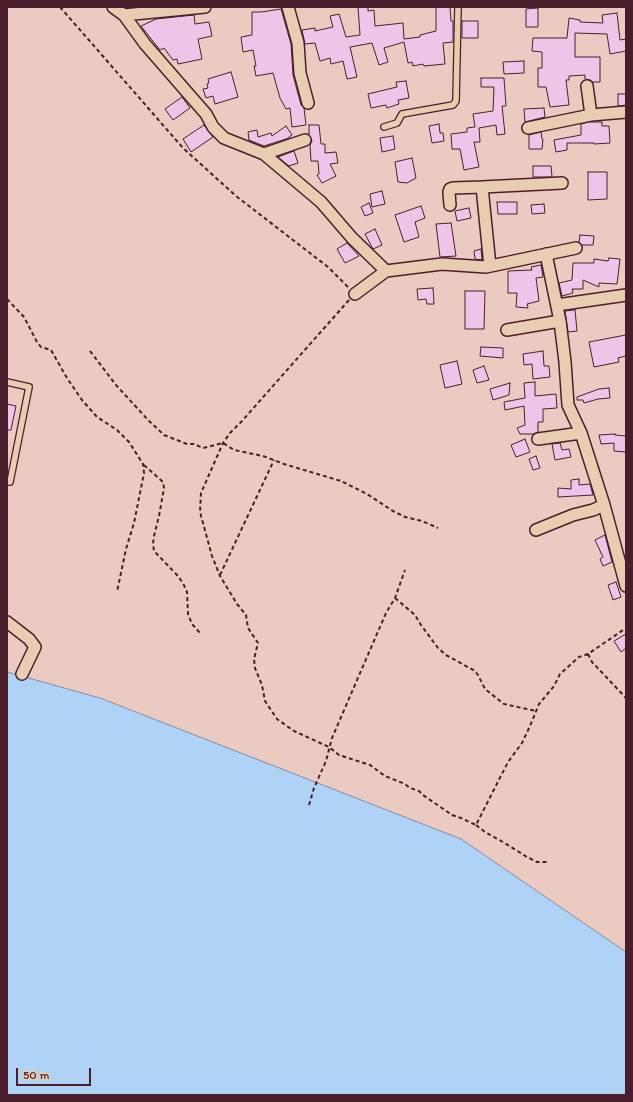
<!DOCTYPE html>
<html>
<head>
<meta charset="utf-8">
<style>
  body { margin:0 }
  #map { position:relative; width:633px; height:1102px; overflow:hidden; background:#ebcac1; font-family:Itim,sans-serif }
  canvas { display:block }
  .frame { position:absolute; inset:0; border:8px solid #4a1f2b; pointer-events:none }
  .scale { position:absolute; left:16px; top:1068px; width:75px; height:18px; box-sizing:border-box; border:2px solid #4a1f2b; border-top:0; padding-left:5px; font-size:12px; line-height:14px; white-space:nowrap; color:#4a1f2b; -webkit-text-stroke:3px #e9cdb0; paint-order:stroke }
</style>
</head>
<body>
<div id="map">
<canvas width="633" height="1102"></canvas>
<div class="frame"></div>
<div class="scale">50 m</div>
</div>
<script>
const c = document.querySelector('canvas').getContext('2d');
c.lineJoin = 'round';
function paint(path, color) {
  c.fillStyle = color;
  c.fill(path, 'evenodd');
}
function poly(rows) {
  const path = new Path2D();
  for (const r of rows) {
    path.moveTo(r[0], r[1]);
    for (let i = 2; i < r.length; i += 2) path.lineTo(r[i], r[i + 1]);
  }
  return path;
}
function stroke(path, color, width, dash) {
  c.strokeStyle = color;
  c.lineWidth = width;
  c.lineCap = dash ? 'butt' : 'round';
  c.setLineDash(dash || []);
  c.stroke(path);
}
const water = poly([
  [7,672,100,698,461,839,626,952,626,1095,7,1095,7,672]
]);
const building = poly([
  [358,7,368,7,368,11,374,10,375,26,403,23,404,39,420,37,420,35,436,31,436,7,450,7,451,21,453,21,453,42,443,43,445,64,424,66,423,64,413,66,412,62,408,63,404,42,384,48,388,62,379,65,372,43,350,47,357,77,347,79,343,61,331,64,330,58,320,61,315,43,305,44,302,30,315,28,315,31,333,27,330,16,339,14,346,37,360,35,358,7],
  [538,8,538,27,526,27,526,9,538,8],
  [281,9,291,44,293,75,301,105,304,108,306,125,292,127,290,108,286,109,280,98,273,73,256,76,254,66,256,66,253,50,243,52,241,37,252,35,252,12,261,12,281,9],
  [617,13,620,40,626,39,626,51,610,54,607,34,575,33,575,57,600,57,600,82,593,82,590,80,585,79,585,75,569,76,569,80,566,80,569,105,550,107,546,87,538,87,538,68,542,68,542,52,532,51,533,38,567,38,569,18,580,20,580,22,603,23,602,15,617,13],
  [194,15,195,24,209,22,212,36,198,39,202,59,178,64,177,59,173,60,164,48,160,50,141,26,156,19,194,15],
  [462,21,478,21,478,38,462,38,462,21],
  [524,61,524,73,504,74,503,62,524,61],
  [231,72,238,97,215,104,213,96,206,98,203,89,208,88,207,84,209,83,208,79,231,72],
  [481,78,504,78,506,106,502,106,505,134,497,135,496,125,479,128,480,142,474,142,479,167,464,170,460,149,452,149,451,134,467,132,467,128,475,127,473,114,493,111,494,87,481,87,481,78],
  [406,81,409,98,398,100,399,104,387,108,386,105,371,108,368,94,397,87,396,82,406,81],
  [618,94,626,94,626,105,618,106,618,94],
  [182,97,190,108,173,120,165,109,182,97],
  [544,108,545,117,525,122,524,109,544,108],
  [589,122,602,122,602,126,609,126,610,143,594,144,594,143,567,143,567,150,556,152,554,140,581,135,581,124,589,122],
  [439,124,440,133,443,133,444,141,432,143,429,126,439,124],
  [204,125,213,137,191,152,183,139,204,125],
  [309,125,319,125,321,144,325,144,325,153,336,152,338,163,330,164,336,176,322,183,317,175,319,174,318,161,311,161,310,145,312,141,309,135,309,125],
  [286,126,292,135,289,137,289,138,264,146,249,140,248,132,257,130,258,137,271,133,272,136,286,126],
  [541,132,542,139,543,139,542,149,529,149,529,135,541,132],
  [393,136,395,149,382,152,380,138,393,136],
  [294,151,298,163,289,166,278,157,294,151],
  [412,158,416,178,407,183,398,182,395,162,412,158],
  [533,166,551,166,552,177,533,177,533,166],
  [588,172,607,172,607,199,588,200,588,172],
  [382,191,385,204,372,207,370,194,382,191],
  [497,202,517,202,517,214,498,214,497,202],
  [369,203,373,213,365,216,361,207,369,203],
  [544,204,545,213,532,214,531,205,544,204],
  [421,206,425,218,415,222,419,237,404,242,395,215,421,206],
  [469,208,471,218,457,221,455,211,469,208],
  [451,223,456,256,440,257,436,224,451,223],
  [375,229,382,245,373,249,365,234,375,229],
  [580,235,594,236,593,245,582,245,579,242,580,235],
  [347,243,359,256,345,263,337,249,347,243],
  [481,249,482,260,475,259,474,251,481,249],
  [609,258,620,259,617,284,599,283,599,287,583,280,583,289,572,289,573,293,562,296,559,283,572,280,573,263,594,263,594,259,608,261,609,258],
  [541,265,543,277,536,278,539,301,527,304,528,308,516,307,517,293,508,293,508,271,532,270,531,267,541,265],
  [433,288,434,304,427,304,426,299,418,300,417,289,433,288],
  [465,291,485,291,484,329,465,329,465,291],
  [575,310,577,331,568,332,565,311,575,310],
  [626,335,626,356,618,358,619,362,594,367,589,342,626,335],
  [481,347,503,348,503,358,480,356,481,347],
  [543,351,544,366,549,366,550,377,533,379,532,364,524,365,523,354,543,351],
  [457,361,462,384,445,388,440,365,457,361],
  [484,366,489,380,477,383,473,370,484,366],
  [535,382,535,396,556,394,557,408,543,409,543,422,538,422,538,432,533,434,520,434,517,428,525,425,524,406,505,410,504,402,525,398,524,383,535,382],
  [510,383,509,395,493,400,490,389,510,383],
  [609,388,610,398,598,399,584,403,583,400,577,400,577,397,599,389,609,388],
  [7,404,16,406,11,430,7,430,7,404],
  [615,434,615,435,626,436,626,452,614,451,614,443,601,444,599,435,615,434],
  [525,439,530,452,516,457,511,445,525,439],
  [560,443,562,450,569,449,571,457,555,460,552,444,560,443],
  [536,456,540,468,533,470,529,459,536,456],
  [579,479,579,485,590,484,593,495,558,497,558,488,571,489,571,480,579,479],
  [605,535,612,562,603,566,600,559,603,557,595,540,605,535],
  [616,582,621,597,613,600,608,585,616,582],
  [626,634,626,648,621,652,614,641,626,634]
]);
const path = poly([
  [60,7,183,148,236,196,328,267,348,287],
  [7,299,24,317,37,342,41,347,51,350,67,378,82,400,97,417,117,430,129,442,143,464,144,473,134,523,126,549,117,592],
  [349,300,242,421,230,433,223,443,201,493,200,512,212,556,220,576,237,604,246,615,248,628,258,643,254,659,255,668,262,685,265,701,277,719,294,731,329,747,339,755,370,765,385,776,405,784,410,788,419,791,423,795,452,815,461,818,476,825,508,762,522,743,530,726,539,704,554,686,560,674,579,657,588,654,626,628],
  [90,351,116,385,149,421,164,435,187,444,194,444,203,448,223,443,234,450,263,456,284,464,341,481,367,494,393,511,405,517,422,521,438,528],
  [144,465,163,482,164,488,159,516,154,536,153,544,154,551,177,575,183,583,187,592,188,614,192,624,200,633],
  [220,575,274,460],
  [395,598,415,615,421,625,438,648,446,655,475,671,478,675,485,689,504,704,536,711],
  [588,654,592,662,626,698],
  [309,805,314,788,326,761,332,738,386,613,395,598,405,570],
  [476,825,485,832,503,842,527,857,537,862,549,862]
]);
const lane = poly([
  [384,127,397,123,402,114,453,105,456,101,458,7],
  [7,382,29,387,10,482,7,482]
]);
const street = poly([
  [113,7,124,15,145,44,206,114,213,127,224,138,264,154,321,202,352,238,386,271,355,294],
  [288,7,298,43,300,73,308,103],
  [124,15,205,7],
  [587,86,591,115],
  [528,128,591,115,626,112],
  [264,154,305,140],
  [450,205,449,192,450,189,453,188,482,187],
  [546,254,560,321,565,362,568,405,581,433,604,505,626,586],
  [490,266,482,187,562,183],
  [386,271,442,264,486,267,576,248],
  [557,305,626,295],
  [507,330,560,321],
  [538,439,581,433],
  [536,530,573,515,593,510,604,505],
  [7,622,29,639,35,647,22,674]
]);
paint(water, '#aed3f7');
stroke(water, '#868ba5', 1);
paint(building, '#f0c4e9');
stroke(building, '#4a1f2b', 1);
stroke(lane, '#4a1f2b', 8);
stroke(street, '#4a1f2b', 14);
stroke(path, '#4a1f2b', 2, [4, 3]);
stroke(lane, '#e9cdb0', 5.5);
stroke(street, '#e9cdb0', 11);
</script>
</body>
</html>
